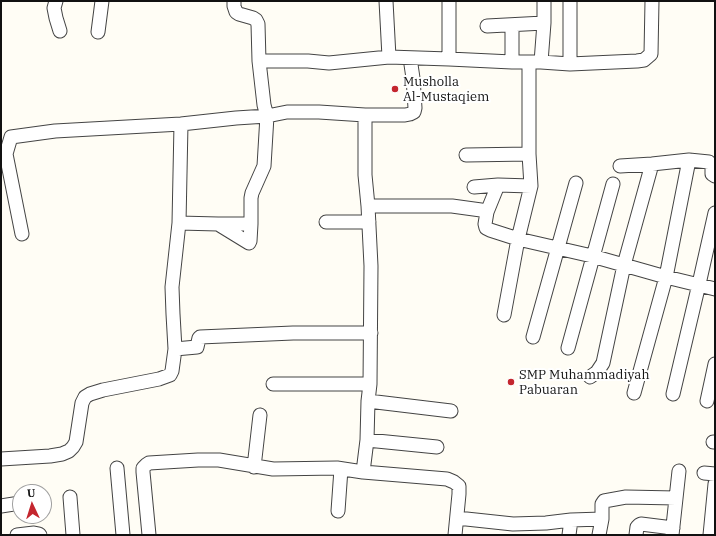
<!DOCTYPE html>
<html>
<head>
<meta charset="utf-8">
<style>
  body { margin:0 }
  #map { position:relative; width:716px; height:536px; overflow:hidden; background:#fffdf5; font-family:"IBM Plex Serif",serif }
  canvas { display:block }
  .frame { position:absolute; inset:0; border:2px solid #111; pointer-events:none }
  .north { position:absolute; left:12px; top:484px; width:40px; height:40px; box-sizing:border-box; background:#fff; border:1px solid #a0a0a0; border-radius:50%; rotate:356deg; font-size:11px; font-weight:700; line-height:16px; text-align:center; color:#111 }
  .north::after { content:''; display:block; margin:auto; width:14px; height:18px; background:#c4262e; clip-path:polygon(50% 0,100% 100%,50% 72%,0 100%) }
</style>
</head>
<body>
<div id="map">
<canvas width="716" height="536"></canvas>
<div class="frame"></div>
<div class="north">U</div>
</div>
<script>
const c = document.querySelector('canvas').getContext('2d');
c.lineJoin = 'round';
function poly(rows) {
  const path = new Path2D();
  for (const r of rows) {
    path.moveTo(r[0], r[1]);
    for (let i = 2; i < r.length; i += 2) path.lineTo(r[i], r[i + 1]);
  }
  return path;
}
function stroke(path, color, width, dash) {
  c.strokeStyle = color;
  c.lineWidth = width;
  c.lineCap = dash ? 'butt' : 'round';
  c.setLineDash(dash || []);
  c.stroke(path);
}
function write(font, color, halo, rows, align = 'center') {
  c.font = font + ' "IBM Plex Serif",serif';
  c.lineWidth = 4;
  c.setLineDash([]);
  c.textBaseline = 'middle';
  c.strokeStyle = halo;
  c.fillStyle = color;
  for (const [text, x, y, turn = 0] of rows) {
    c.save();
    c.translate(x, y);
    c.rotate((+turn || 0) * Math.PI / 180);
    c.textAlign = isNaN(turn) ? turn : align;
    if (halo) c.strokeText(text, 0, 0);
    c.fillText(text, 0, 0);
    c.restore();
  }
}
const minor = poly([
  [56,1,54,8,56,18,60,31],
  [234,1,234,6,236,12,239,14,253,18,256,20,258,24,259,61,264,105,267,116,287,112,319,112,365,115,365,175,368,206,371,266,370,384,368,401,367,440,363,472,447,479,454,482,459,486,459,494,455,535],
  [386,1,389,57],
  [570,1,570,64],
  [487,26,544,23],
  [98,32,102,1],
  [449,59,449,1],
  [259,61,308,61,329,63,389,57,449,59,512,62,541,62,570,64,637,61,644,60,651,54,652,1],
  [512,62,512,25],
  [541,62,544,23,544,1],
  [529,63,529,154,531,186],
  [365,115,405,115,410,114,414,112,415,108,413,78,410,58],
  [466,155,529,154],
  [620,166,652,164,689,160,709,162,711,164,712,166,712,174,715,176],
  [474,187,498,185,531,186,518,239,504,315],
  [368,206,452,206,481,210,487,212,485,224,486,228,490,230,518,239,592,256,666,277,715,289],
  [487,212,498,185],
  [326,222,369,222],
  [218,224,249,243,250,241,251,224],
  [22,234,6,154,11,137,55,131,181,124,236,118,267,116,264,166,252,193,251,198,251,224,218,224,179,223],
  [533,337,576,183],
  [568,348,613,184],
  [175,349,197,347,199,338,200,337,293,333,371,333],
  [590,377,597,372,603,363,624,265,652,164],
  [273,384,370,384],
  [634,393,666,277,689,160],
  [673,394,699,284,715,213],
  [368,401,451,411],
  [707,401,715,364],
  [367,440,437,447],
  [713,442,715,442],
  [1,459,50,456,62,454,69,451,73,447,76,442,82,403,85,397,90,394,103,390,159,379,170,375,172,371,175,349,173,314,172,287,179,223,181,124],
  [254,467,260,415],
  [117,468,123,535],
  [704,473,715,474],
  [70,497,73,535],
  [1,506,20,503],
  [338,511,341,469],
  [457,518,513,524,546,523,571,520,602,519],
  [17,535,34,533,39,534,40,535],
  [149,535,143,472,143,468,146,465,149,463,198,460,219,460,273,469,337,468,363,472],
  [569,535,571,520],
  [599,535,602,519,602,504,604,501,626,497,676,498],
  [636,535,637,527,639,525,641,524,673,528],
  [672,535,679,471],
  [710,535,715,484]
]);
const markers = [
  [395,89,4,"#c4262e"],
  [511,382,4,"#c4262e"]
];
const poiNames = [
  ["Musholla",403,82],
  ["Al-Mustaqiem",403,97],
  ["SMP Muhammadiyah",519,375],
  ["Pabuaran",519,390]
];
stroke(minor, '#444', 15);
stroke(minor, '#fff', 13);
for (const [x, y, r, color] of markers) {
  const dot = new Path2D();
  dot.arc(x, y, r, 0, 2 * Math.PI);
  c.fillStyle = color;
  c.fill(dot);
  stroke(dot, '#fff', 1.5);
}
write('13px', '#111', '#fff', poiNames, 'left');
</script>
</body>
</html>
